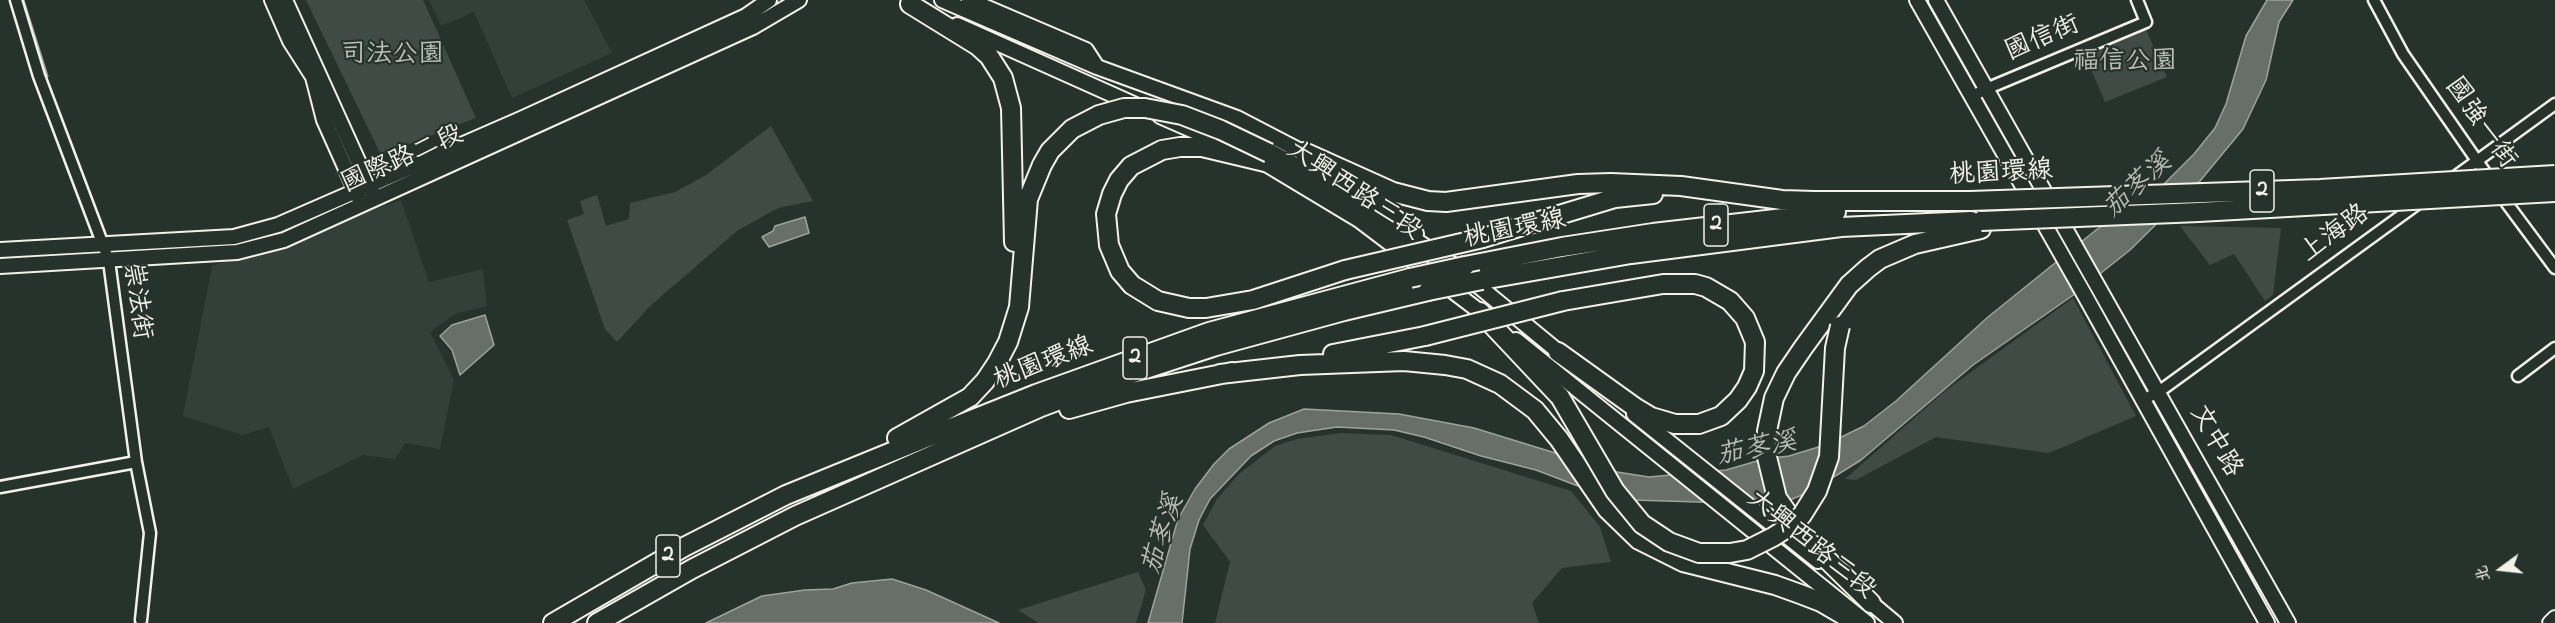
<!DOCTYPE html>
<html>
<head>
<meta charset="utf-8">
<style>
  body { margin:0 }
  #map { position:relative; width:2555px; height:623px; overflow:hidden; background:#26332d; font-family:"Indie Flower","LXGW WenKai TC",sans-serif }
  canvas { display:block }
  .north { position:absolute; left:2471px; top:539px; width:60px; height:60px; -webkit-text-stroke:4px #26332d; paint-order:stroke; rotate:255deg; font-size:16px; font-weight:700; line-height:24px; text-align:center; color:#f4f1e8 }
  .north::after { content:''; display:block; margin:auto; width:21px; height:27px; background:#f4f1e8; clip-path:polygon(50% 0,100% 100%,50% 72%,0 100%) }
</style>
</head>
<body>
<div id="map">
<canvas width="2555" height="623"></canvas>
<div class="north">北</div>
</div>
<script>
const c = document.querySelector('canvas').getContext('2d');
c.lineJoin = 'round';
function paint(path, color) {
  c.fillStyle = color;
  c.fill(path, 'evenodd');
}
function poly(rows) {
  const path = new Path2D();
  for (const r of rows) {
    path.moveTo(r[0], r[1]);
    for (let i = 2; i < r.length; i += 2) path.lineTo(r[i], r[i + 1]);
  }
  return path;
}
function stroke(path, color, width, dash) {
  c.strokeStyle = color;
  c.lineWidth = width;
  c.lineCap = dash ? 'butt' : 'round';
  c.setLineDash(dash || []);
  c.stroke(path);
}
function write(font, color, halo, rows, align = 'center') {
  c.font = font + ' "Indie Flower","LXGW WenKai TC",sans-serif';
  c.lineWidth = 4.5;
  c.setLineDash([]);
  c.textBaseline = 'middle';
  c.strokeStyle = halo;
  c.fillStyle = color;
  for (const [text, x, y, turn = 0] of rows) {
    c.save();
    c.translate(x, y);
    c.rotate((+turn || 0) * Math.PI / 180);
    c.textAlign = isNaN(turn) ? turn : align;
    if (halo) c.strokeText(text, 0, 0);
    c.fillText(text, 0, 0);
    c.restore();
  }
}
const built = poly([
  [429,0,584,0,612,53,512,98,474,12,441,26],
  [401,200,429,282,483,269,487,306,455,314,430,332,454,380,440,449,405,443,395,459,363,455,293,489,269,427,242,435,183,416,212,266]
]);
const green = poly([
  [306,0,423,0,476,118,381,155],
  [2144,25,2167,77,2105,102,2083,51],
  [771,126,813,201,778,208,737,231,650,306,617,342,605,329,567,220,584,214,580,201,597,195,606,226,629,219,630,203,675,192,706,175],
  [2180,226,2281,228,2273,295,2265,301,2234,254,2210,265],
  [2073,298,2136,416,2049,453,1936,437,1856,480,1845,479,1945,391],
  [1341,433,1391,435,1571,491,1600,527,1611,562,1562,568,1532,603,1539,623,1215,623,1230,562,1203,525,1217,499,1239,474,1275,446,1297,439],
  [1138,572,1146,590,1136,623,1039,623,1018,610]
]);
const water = poly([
  [2267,0,2293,0,2279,22,2266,80,2243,129,2200,181,2130,250,2072,296,1973,365,1861,460,1811,491,1790,500,1765,504,1632,500,1599,494,1536,470,1481,456,1424,437,1394,430,1337,427,1297,433,1274,441,1251,456,1210,499,1199,520,1190,549,1182,623,1148,623,1178,519,1195,489,1214,464,1229,449,1269,423,1304,409,1399,414,1474,428,1617,472,1649,477,1726,470,1764,459,1789,456,1825,445,1864,426,1896,401,1988,317,2096,230,2164,184,2194,154,2215,128,2226,104,2246,36,2267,0],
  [805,217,809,233,769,247,762,237,773,231,775,226,805,217],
  [485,315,494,345,460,375,452,350,440,336,452,325,485,315],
  [892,579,926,590,999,623,706,623,762,596,805,590,833,589,852,583,892,579]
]);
const stream = poly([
  [23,0,47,76]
]);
const street = poly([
  [16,0,39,76,109,261,136,462,150,533,141,620],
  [2374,0,2403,54,2491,181],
  [1971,97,1986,89,2146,22,2137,0],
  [2452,179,2555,104],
  [2500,194,2555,268],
  [2518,376,2555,348],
  [2142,401,2164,388,2420,202],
  [0,487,136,462]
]);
const secondary = poly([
  [272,0,290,41,313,77,324,120,359,198],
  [285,0,372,192],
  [942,0,1097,67,1237,118,1312,157],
  [969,0,1086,50,1097,67],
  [1917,0,2084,294,2267,623],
  [1936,0,2288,623],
  [957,25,1140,107],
  [1160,116,1233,148],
  [1256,158,1359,220,1487,317],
  [1333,171,1376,201,1416,234],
  [0,250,234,237,278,225,521,119,746,16,769,0],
  [0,266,237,252,284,240,753,27,799,0],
  [1470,279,1566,358],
  [1516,340,1867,623],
  [1634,414,1818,561],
  [1864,597,1895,623],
  [2550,623,2555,618]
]);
const highway = poly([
  [910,4,978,46,989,56,1003,78,1011,108,1014,242],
  [1304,152,1393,192,1428,201,1446,202,1578,184,1611,183,1681,186,1782,200,1814,201,1970,201],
  [1269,153,1334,188,1463,274],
  [1265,162,1202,147,1180,147,1162,150,1131,166,1119,180,1112,194,1106,214,1109,245,1120,271,1132,285,1158,301,1189,308,1206,308,1253,300,1345,270],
  [1483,238,1615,198,1653,194],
  [1465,266,1562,247,1653,233,1836,212],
  [1482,280,1631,254,1841,227,1971,221],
  [1480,312,1560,397],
  [1558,352,1636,408,1651,417,1675,424,1699,424,1721,416,1738,400,1747,387,1754,371,1755,342,1745,318,1730,301,1706,287,1695,284,1663,284,1563,301],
  [1333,354,1425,336],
  [1220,374,1300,365,1404,361,1445,365,1467,369,1500,384,1535,410,1559,439,1607,509,1639,540,1683,562,1775,585,1800,594,1821,602,1857,623],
  [1069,409,1126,393,1232,372],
  [897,438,970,397,985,381,997,363,1008,342,1019,307,1028,199,1042,165],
  [1871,603,1805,538,1777,498,1766,453,1767,431,1774,398,1786,373,1803,348,1849,285,1868,268,1880,259,1915,244,1981,229],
  [553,623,684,547,786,495,921,440,1036,394,1209,332,1410,278],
  [597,623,692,569,795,516,1041,407,1115,379,1216,346,1344,311,1428,291]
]);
const highwayBridge = poly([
  [1042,165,1050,151,1072,129,1099,115,1124,108,1145,108,1182,115,1221,130,1269,153],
  [1970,201,2320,189,2555,175],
  [1981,221,2199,212,2555,192],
  [1345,270,1483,238],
  [1410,278,1465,266],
  [1428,291,1482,280],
  [1425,336,1563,301],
  [1560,397,1615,491,1642,524,1669,542,1699,553,1730,553,1747,550,1773,537,1790,526,1802,515,1817,491,1829,457,1835,348,1840,326]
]);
const shields = [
  [2262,191,24],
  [1716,225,24],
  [1135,358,24],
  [668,556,24]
];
const shieldNames = [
  ["2",2262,191],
  ["2",1716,225],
  ["2",1135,358],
  ["2",668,556]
];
const streetNames = [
  ["國信街",2043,40,-23],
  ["國強一街",2479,124,55],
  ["國際路二段",403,161,-24],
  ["桃園環線",2001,175,-3],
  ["大興西路三段",1353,192,34],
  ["桃園環線",1515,231,-11],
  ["上海路",2336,235,-36],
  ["崇法街",135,301,82],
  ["桃園環線",1044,365,-21],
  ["文中路",2214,442,60],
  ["大興西路三段",1810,546,39]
];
const parkNames = [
  ["司法公園",392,57],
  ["福信公園",2125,64]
];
const waterNames = [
  ["茄苳溪",2139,187,-42],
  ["茄苳溪",1757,451,-11],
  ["茄苳溪",1165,535,-72]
];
paint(built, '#333f39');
paint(green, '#414b45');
paint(water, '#676f68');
stroke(water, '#9fa39b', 1.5);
stroke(stream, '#9fa39b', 3);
stroke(street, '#f4f1e8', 15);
stroke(secondary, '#f4f1e8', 18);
stroke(highway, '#f4f1e8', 22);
stroke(street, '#26332d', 10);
stroke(secondary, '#26332d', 14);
stroke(highway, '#26332d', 18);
stroke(highwayBridge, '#f4f1e8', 22, []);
stroke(highwayBridge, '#26332d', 18);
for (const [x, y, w] of shields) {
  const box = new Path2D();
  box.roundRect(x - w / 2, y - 21, w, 42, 4.5);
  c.fillStyle = '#26332d';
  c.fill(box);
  stroke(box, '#f4f1e8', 1.5);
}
write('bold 24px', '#f4f1e8', null, shieldNames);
write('26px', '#f4f1e8', '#26332d', streetNames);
write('26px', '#bebfb7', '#26332d', parkNames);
write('italic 27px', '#bcbdb5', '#26332d', waterNames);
</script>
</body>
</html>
